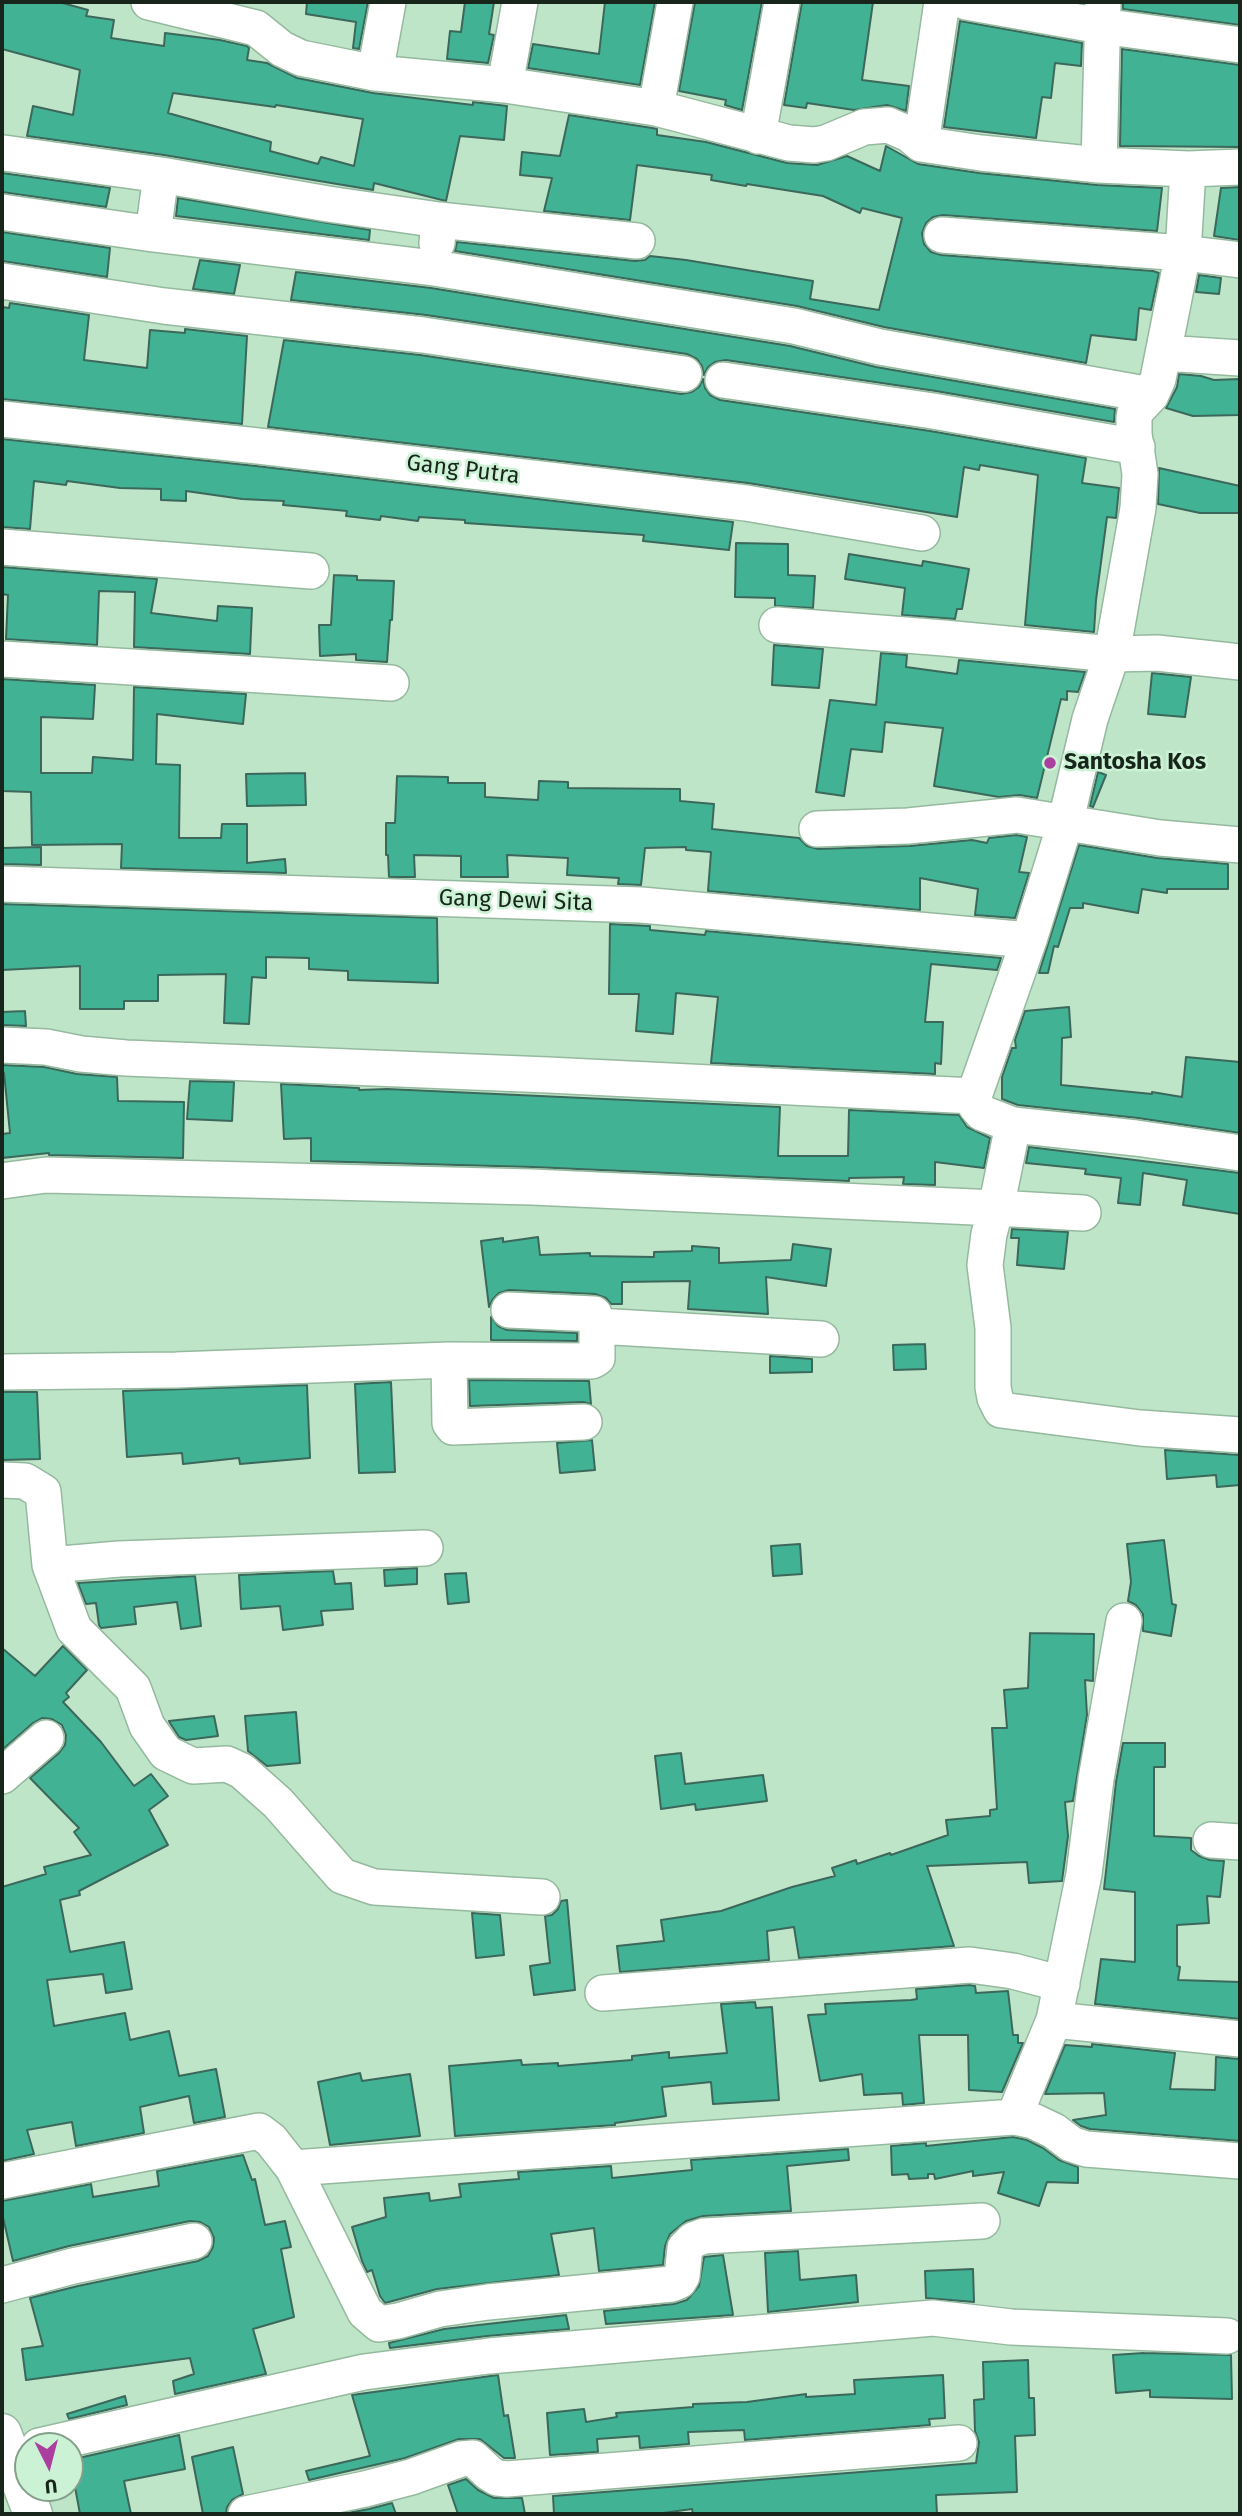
<!DOCTYPE html>
<html>
<head>
<meta charset="utf-8">
<style>
  body { margin:0 }
  #map { position:relative; width:1242px; height:2516px; overflow:hidden; background:#bfe5c8; font-family:"Fira Sans",sans-serif }
  canvas { display:block }
  .frame { position:absolute; inset:0; border:4px solid #17251b; pointer-events:none }
  .north { position:absolute; left:14px; top:2432px; width:70px; height:70px; box-sizing:border-box; background:#ccf2d5; border:2px solid #84a08b; border-radius:50%; rotate:174deg; font-size:19px; font-weight:700; line-height:28px; text-align:center; color:#17251b }
  .north::after { content:''; display:block; margin:auto; width:24px; height:32px; background:#ab3f9f; clip-path:polygon(50% 0,100% 100%,50% 72%,0 100%) }
</style>
</head>
<body>
<div id="map">
<canvas width="1242" height="2516"></canvas>
<div class="frame"></div>
<div class="north">U</div>
</div>
<script>
const c = document.querySelector('canvas').getContext('2d');
c.lineJoin = 'round';
function paint(path, color) {
  c.fillStyle = color;
  c.fill(path, 'evenodd');
}
function poly(rows) {
  const path = new Path2D();
  for (const r of rows) {
    path.moveTo(r[0], r[1]);
    for (let i = 2; i < r.length; i += 2) path.lineTo(r[i], r[i + 1]);
  }
  return path;
}
function stroke(path, color, width, dash) {
  c.strokeStyle = color;
  c.lineWidth = width;
  c.lineCap = dash ? 'butt' : 'round';
  c.setLineDash(dash || []);
  c.stroke(path);
}
function write(font, color, halo, rows, align = 'center') {
  c.font = font + ' "Fira Sans",sans-serif';
  c.lineWidth = 5;
  c.setLineDash([]);
  c.textBaseline = 'middle';
  c.strokeStyle = halo;
  c.fillStyle = color;
  for (const [text, x, y, turn = 0] of rows) {
    c.save();
    c.translate(x, y);
    c.rotate((+turn || 0) * Math.PI / 180);
    c.textAlign = isNaN(turn) ? turn : align;
    if (halo) c.strokeText(text, 0, 0);
    c.fillText(text, 0, 0);
    c.restore();
  }
}
const building = poly([
  [2,2,59,2,88,10,86,16,114,20,111,38,164,46,165,33,220,40,247,46,249,48,247,60,267,63,297,78,373,93,473,105,473,102,507,106,504,140,460,136,446,201,374,183,373,190,164,155,27,136,33,106,73,115,80,70,2,49,2,2],
  [173,93,275,107,276,105,363,119,354,166,321,157,318,164,270,151,271,142,168,113,173,93],
  [307,2,368,2,359,49,353,48,356,22,306,14,307,2],
  [465,2,494,2,489,34,494,35,488,63,447,59,450,31,461,32,465,2],
  [605,2,655,2,640,85,528,68,533,44,599,54,605,2],
  [695,2,762,2,742,110,725,105,726,100,679,91,695,2],
  [802,2,873,2,862,80,909,86,906,111,887,105,854,110,807,103,806,108,784,105,802,2],
  [1123,2,1240,2,1240,25,1123,9,1123,2],
  [960,21,1082,43,1081,66,1055,63,1051,98,1042,97,1036,138,944,127,960,21],
  [1122,49,1240,65,1240,147,1120,146,1122,49],
  [569,115,652,128,657,129,657,135,706,142,787,163,817,165,847,156,880,171,886,146,918,164,979,173,1097,185,1162,188,1157,231,943,215,933,217,926,223,922,233,924,244,931,252,941,255,1153,271,1159,273,1151,310,1139,308,1136,340,1091,335,1086,363,884,327,797,306,455,251,457,242,635,261,645,260,650,256,686,260,813,281,810,299,879,310,902,218,862,208,860,213,823,196,747,184,746,186,711,180,712,175,637,165,630,220,544,211,552,178,520,175,522,152,560,156,569,115],
  [2,173,110,188,106,207,2,192,2,173],
  [1240,187,1239,240,1214,236,1221,188,1240,187],
  [178,198,370,230,369,240,176,216,178,198],
  [2,232,110,248,107,277,2,261,2,232],
  [200,260,240,265,234,294,193,289,200,260],
  [296,272,431,288,790,346,876,367,1115,409,1114,422,936,391,726,360,715,362,708,367,704,375,702,366,697,359,687,354,426,315,291,300,296,272],
  [1199,275,1221,278,1219,294,1196,292,1199,275],
  [10,303,89,315,84,360,147,368,150,330,185,333,185,329,247,336,242,424,2,399,2,307,9,308,10,303],
  [284,340,420,355,681,394,692,392,699,387,703,379,705,388,710,395,720,400,930,431,1086,458,1082,483,1119,488,1116,518,1107,517,1096,600,1094,632,1025,625,1038,475,980,465,979,470,964,467,957,517,748,483,268,427,284,340],
  [1179,374,1201,376,1214,380,1240,379,1240,415,1193,416,1166,408,1177,387,1179,374],
  [2,439,256,466,733,522,729,550,643,541,644,535,465,523,465,520,419,517,418,521,381,516,380,520,346,516,347,511,283,505,284,501,242,499,186,491,186,501,161,500,161,489,120,488,67,481,66,485,34,481,30,529,2,527,2,439],
  [1159,468,1240,486,1240,513,1200,513,1158,504,1159,468],
  [736,543,788,544,788,575,815,576,813,608,775,606,775,598,735,597,736,543],
  [849,554,922,566,923,561,969,569,962,609,957,609,955,619,902,615,905,588,845,579,849,554],
  [2,567,157,579,151,613,217,621,218,606,252,608,250,654,134,647,135,592,99,591,97,645,6,639,8,595,2,594,2,567],
  [334,575,357,576,357,580,394,581,392,620,390,620,387,662,356,660,356,654,320,656,319,625,331,625,334,575],
  [774,645,823,649,819,688,772,685,774,645],
  [881,653,907,655,906,667,957,674,959,660,1085,672,1078,692,1067,691,1067,700,1061,699,1037,798,1020,795,999,797,934,786,943,728,885,722,882,752,851,749,844,796,816,792,830,700,876,705,881,653],
  [1152,673,1191,677,1185,717,1148,714,1152,673],
  [2,679,95,685,93,719,41,717,41,773,92,773,93,757,133,760,134,687,246,694,243,724,157,714,156,764,180,765,179,838,221,838,222,824,247,824,247,863,285,859,286,873,121,868,122,844,32,845,31,792,2,791,2,679],
  [1098,772,1106,775,1093,807,1090,806,1098,772],
  [305,773,306,805,247,806,246,774,305,773],
  [397,776,448,777,448,783,485,783,485,797,538,800,539,781,568,782,568,788,680,789,680,801,714,804,712,829,799,838,807,846,818,849,910,846,972,840,987,843,989,838,1016,835,1027,837,1019,872,1029,873,1015,918,975,915,978,889,920,878,920,910,708,891,711,852,686,850,686,847,645,848,641,885,618,884,619,878,567,875,568,858,507,855,508,877,461,877,461,856,414,855,415,877,389,877,388,855,386,855,386,823,395,823,397,776],
  [1079,845,1157,858,1228,864,1228,889,1167,889,1167,893,1142,889,1138,913,1083,903,1083,908,1070,908,1058,947,1054,946,1048,973,1039,973,1079,845],
  [41,847,41,865,2,864,2,848,41,847],
  [2,904,437,918,438,983,348,980,348,971,309,969,309,958,266,957,266,978,252,977,249,1024,224,1023,226,974,158,975,158,1001,124,1001,124,1009,80,1009,80,966,2,970,2,904],
  [610,924,650,926,650,930,705,935,706,931,1001,958,997,970,931,964,925,1022,943,1022,941,1064,935,1063,935,1074,711,1063,718,997,676,993,673,1034,636,1031,639,994,609,994,610,924],
  [1069,1007,1071,1037,1062,1038,1061,1085,1152,1094,1152,1092,1182,1097,1186,1057,1240,1062,1240,1133,1138,1118,1018,1105,1002,1099,1002,1077,1012,1048,1016,1048,1015,1040,1025,1011,1069,1007],
  [25,1011,26,1026,2,1025,2,1012,25,1011],
  [2,1065,44,1067,77,1074,117,1077,118,1101,184,1102,183,1158,49,1155,49,1153,2,1158,2,1134,10,1133,4,1073,2,1073,2,1065],
  [190,1081,234,1082,232,1121,187,1119,190,1081],
  [281,1084,359,1088,359,1090,387,1089,780,1107,778,1156,848,1156,849,1110,959,1115,967,1127,990,1138,984,1168,935,1162,935,1185,903,1184,904,1177,849,1178,849,1181,533,1167,311,1161,311,1138,284,1139,281,1084],
  [1029,1147,1240,1173,1240,1214,1183,1205,1187,1180,1143,1173,1140,1205,1118,1203,1121,1178,1085,1174,1086,1169,1026,1163,1029,1147],
  [1012,1229,1068,1232,1064,1269,1017,1265,1019,1238,1011,1238,1012,1229],
  [538,1237,540,1255,590,1253,590,1256,654,1257,654,1252,692,1251,692,1246,719,1248,719,1263,791,1260,793,1244,831,1249,826,1286,766,1277,768,1314,688,1309,690,1281,622,1282,622,1304,611,1304,606,1298,595,1294,509,1290,499,1293,493,1299,489,1307,481,1241,503,1238,503,1242,538,1237],
  [491,1317,498,1326,507,1330,577,1333,577,1341,491,1340,491,1317],
  [925,1344,926,1369,894,1370,893,1345,925,1344],
  [770,1356,812,1359,812,1372,770,1373,770,1356],
  [469,1380,589,1381,591,1404,583,1402,470,1406,469,1380],
  [391,1382,395,1472,359,1473,355,1384,391,1382],
  [307,1385,310,1458,240,1464,239,1458,183,1464,182,1453,127,1457,123,1391,307,1385],
  [2,1392,37,1392,40,1459,2,1460,2,1392],
  [592,1440,595,1470,560,1473,557,1443,592,1440],
  [1165,1450,1240,1455,1240,1485,1217,1487,1216,1475,1167,1479,1165,1450],
  [1164,1540,1172,1604,1176,1605,1171,1636,1143,1631,1143,1614,1136,1605,1128,1601,1131,1582,1127,1544,1164,1540],
  [800,1544,802,1574,773,1576,771,1546,800,1544],
  [417,1568,417,1584,385,1586,384,1570,417,1568],
  [333,1571,335,1584,351,1583,353,1609,321,1611,323,1625,283,1630,280,1606,241,1609,239,1575,333,1571],
  [466,1573,469,1602,448,1604,445,1574,466,1573],
  [195,1576,201,1626,181,1629,177,1602,134,1607,136,1624,101,1628,99,1625,96,1603,86,1604,78,1583,195,1576],
  [1030,1633,1094,1634,1093,1681,1085,1680,1087,1715,1073,1801,1065,1802,1068,1836,1062,1881,1029,1883,1027,1862,927,1866,954,1946,799,1958,794,1927,767,1931,769,1960,620,1972,617,1946,664,1941,661,1920,721,1911,792,1887,835,1876,832,1868,856,1860,857,1864,890,1853,891,1855,948,1835,946,1820,990,1816,990,1810,997,1809,992,1728,1007,1728,1004,1690,1028,1688,1030,1633],
  [63,1646,87,1670,66,1693,69,1697,63,1702,101,1742,134,1786,151,1774,168,1796,149,1810,168,1845,79,1891,80,1895,60,1900,70,1952,124,1942,132,1989,106,1993,103,1974,47,1980,54,2026,125,2013,130,2040,169,2031,179,2076,216,2069,225,2117,194,2123,189,2096,140,2107,144,2133,76,2146,72,2122,27,2130,34,2154,2,2161,2,1887,46,1874,44,1867,91,1855,74,1832,79,1828,30,1778,59,1753,65,1745,66,1735,62,1725,52,1719,42,1718,33,1723,2,1750,2,1648,35,1676,63,1646],
  [296,1712,300,1763,267,1766,248,1751,245,1716,296,1712],
  [214,1716,218,1736,186,1740,179,1737,170,1723,169,1721,214,1716],
  [1123,1743,1165,1743,1165,1767,1154,1767,1154,1836,1191,1838,1191,1850,1199,1856,1210,1860,1224,1861,1220,1897,1207,1896,1209,1923,1177,1925,1177,1966,1180,1967,1178,1980,1240,1982,1240,2019,1095,2004,1101,1959,1135,1962,1135,1892,1104,1889,1116,1782,1123,1743],
  [681,1753,685,1784,763,1775,767,1801,696,1810,695,1804,661,1809,655,1756,681,1753],
  [567,1900,575,1990,534,1995,530,1966,550,1963,545,1916,552,1915,558,1909,561,1901,567,1900],
  [472,1913,500,1915,504,1955,476,1958,472,1913],
  [969,1985,975,1986,976,1993,1008,1991,1013,2035,1018,2035,1018,2043,1023,2043,1002,2092,969,2090,968,2035,919,2035,924,2103,903,2105,902,2093,864,2095,862,2074,820,2081,808,2015,826,2014,825,2004,911,2000,917,1999,916,1989,969,1985],
  [755,2002,756,2008,772,2007,779,2100,713,2104,711,2082,662,2087,666,2116,615,2123,615,2125,455,2136,449,2066,521,2060,522,2065,558,2063,558,2066,632,2060,632,2056,669,2052,669,2058,727,2053,721,2004,755,2002],
  [1092,2044,1175,2053,1170,2089,1215,2090,1216,2057,1240,2059,1240,2141,1090,2129,1081,2126,1073,2120,1106,2115,1104,2093,1045,2094,1065,2045,1092,2047,1092,2044],
  [360,2073,362,2081,410,2074,420,2136,330,2145,318,2082,360,2073],
  [1013,2137,1027,2140,1043,2148,1059,2160,1078,2167,1078,2183,1047,2182,1039,2206,998,2193,1004,2172,973,2176,973,2171,935,2179,934,2174,928,2174,928,2178,909,2179,908,2174,892,2175,891,2146,926,2143,926,2146,1013,2137],
  [848,2149,849,2160,787,2166,791,2211,703,2216,686,2221,670,2234,665,2246,663,2265,599,2271,594,2228,551,2234,559,2275,437,2289,385,2303,380,2296,372,2270,367,2272,362,2261,352,2227,386,2217,384,2198,429,2193,430,2201,461,2197,459,2184,519,2179,518,2172,611,2166,612,2178,692,2170,691,2160,848,2149],
  [243,2155,252,2180,255,2179,265,2225,285,2221,291,2247,281,2249,294,2317,253,2329,266,2374,175,2394,173,2381,194,2374,190,2358,26,2380,22,2349,43,2346,30,2298,78,2286,198,2261,208,2256,213,2247,214,2238,209,2227,200,2222,190,2221,69,2246,13,2261,2,2213,2,2201,91,2184,93,2197,159,2186,157,2171,243,2155],
  [798,2251,800,2280,856,2275,858,2302,768,2312,765,2253,798,2251],
  [723,2255,733,2315,606,2324,604,2311,674,2304,687,2300,699,2286,704,2257,723,2255],
  [973,2269,974,2302,926,2298,925,2271,973,2269],
  [566,2315,569,2329,487,2336,390,2348,389,2343,444,2329,566,2315],
  [1144,2353,1231,2355,1232,2399,1150,2397,1150,2390,1116,2393,1113,2355,1144,2353],
  [1028,2360,1029,2398,1034,2398,1035,2435,1015,2436,1017,2492,936,2495,937,2514,693,2514,692,2509,656,2514,554,2514,553,2496,976,2463,979,2442,975,2431,974,2400,984,2399,983,2362,1028,2360],
  [498,2375,504,2416,508,2415,515,2458,504,2458,480,2439,459,2439,405,2458,309,2480,306,2471,370,2456,352,2395,498,2375],
  [943,2375,945,2418,929,2419,930,2425,745,2440,744,2430,688,2432,689,2444,640,2448,639,2436,597,2439,598,2452,550,2455,547,2413,584,2409,586,2422,617,2417,616,2413,693,2407,693,2404,747,2402,806,2394,806,2397,855,2394,854,2380,943,2375],
  [125,2396,127,2405,69,2419,67,2414,125,2396],
  [179,2435,185,2469,124,2481,131,2514,80,2514,70,2460,179,2435],
  [233,2447,243,2494,232,2500,227,2507,226,2514,203,2514,192,2457,233,2447],
  [466,2479,478,2490,494,2498,522,2498,525,2514,458,2514,448,2485,466,2479],
  [392,2503,396,2514,343,2514,369,2509,392,2503]
]);
const minor = poly([
  [149,2,256,28,282,49,301,58,375,73,505,85,656,108,789,143,814,145,826,143,864,127,888,125,909,134,921,144,981,153,1099,165,1188,169,1183,253,1158,379,1151,395,1135,412,1134,418,1134,434,1140,474,1138,508,1112,654,1090,719,1065,824,1029,940,974,1096,976,1106,982,1113,1013,1125,1136,1138,1240,1153],
  [966,2,1101,26,1240,45],
  [375,73,388,2],
  [505,85,520,2],
  [656,108,675,2],
  [758,136,782,2],
  [921,144,942,2],
  [4,153,161,175,328,204,439,220],
  [1099,165,1103,4],
  [1188,169,1240,167],
  [2,212,153,234,434,268,794,326,880,347,1151,395],
  [153,234,161,175],
  [942,235,1183,253,1240,260],
  [437,243,439,220,637,241],
  [2,281,164,306,423,335,684,374],
  [1163,353,1240,358],
  [723,380,933,411,1137,447],
  [2,419,258,446,746,503,922,533],
  [2,547,311,571],
  [777,625,944,638,1112,654,1157,653,1240,662],
  [2,659,391,683],
  [817,829,908,826,1017,815,1160,838,1240,845],
  [2,884,641,905,1029,940],
  [2,1045,46,1047,81,1054,126,1058,548,1075,974,1096],
  [1013,1125,996,1208,1083,1213],
  [2,1181,46,1175,532,1187,996,1208,989,1234,985,1265,993,1328,993,1387,995,1398,1001,1410,1140,1428,1240,1435],
  [597,1326,821,1339],
  [449,1360,450,1423,453,1427,584,1422],
  [2,1372,176,1370,449,1360,592,1361,597,1358,597,1326,594,1314,509,1310],
  [2,1480,25,1481,43,1492,50,1565,74,1629,133,1688,147,1726,166,1753,193,1766,227,1764,242,1771,278,1803,342,1876,374,1887,542,1897],
  [50,1565,119,1559,425,1548],
  [2,1776,46,1738],
  [1211,1840,1240,1842],
  [603,1993,970,1965,1013,1971,1062,1984],
  [1054,2020,1240,2039],
  [1014,2117,1054,2020,1084,1874,1096,1779,1124,1621],
  [293,2168,1014,2117,1033,2121,1054,2131,1071,2144,1086,2149,1240,2161],
  [2,2181,259,2131,271,2140,293,2168,365,2312,379,2324,398,2321,440,2309,488,2302,672,2284,679,2281,682,2276,685,2248,693,2240,704,2236,982,2221],
  [2,2285,73,2266,194,2241],
  [39,2446,364,2372,489,2356,933,2318,1011,2327,1227,2336],
  [246,2514,365,2489,411,2477,461,2459,473,2458,489,2473,497,2478,507,2479,959,2443]
]);
const major = poly([
  [2,2433,33,2514]
]);
const markers = [
  [1050,763,7,"#ab3f9f"]
];
const streetNames = [
  ["Gang Putra",463,470,7],
  ["Gang Dewi Sita",516,901,2]
];
const poiNames = [
  ["Santosha Kos",1064,763]
];
paint(building, '#42b294');
stroke(building, '#3b685b', 2);
stroke(minor, '#95b99e', 38);
stroke(major, '#95b99e', 41);
stroke(minor, '#fff', 35);
stroke(major, '#fff', 38);
for (const [x, y, r, color] of markers) {
  const dot = new Path2D();
  dot.arc(x, y, r, 0, 2 * Math.PI);
  c.fillStyle = color;
  c.fill(dot);
  stroke(dot, '#ccf2d5', 2.5);
}
write('23px', '#17251b', '#ccf2d5', streetNames);
write('bold 23px', '#17251b', '#ccf2d5', poiNames, 'left');
</script>
</body>
</html>
